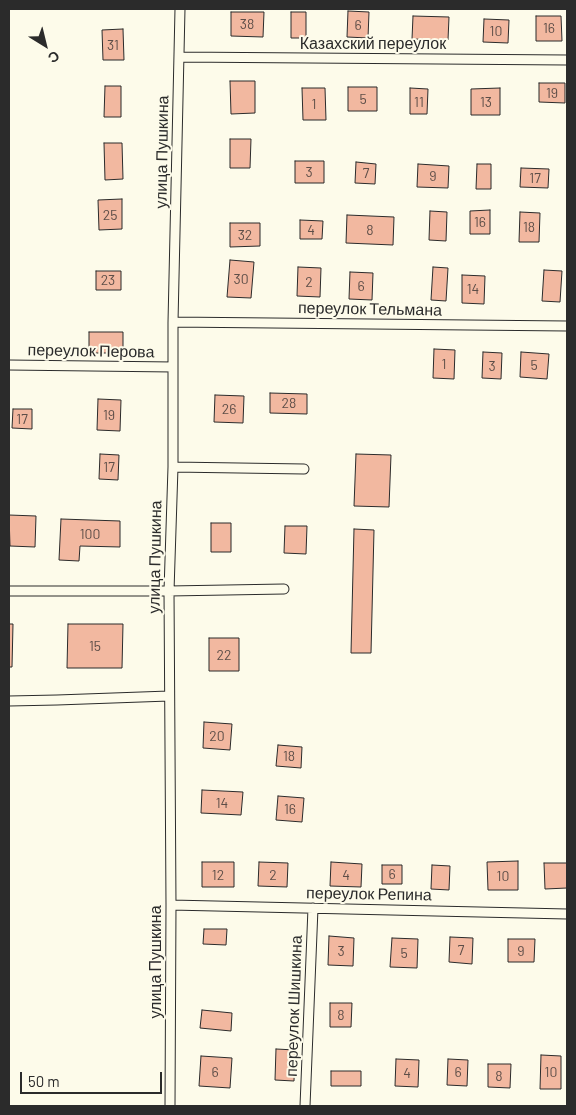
<!DOCTYPE html>
<html>
<head>
<meta charset="utf-8">
<style>
  body { margin:0 }
  #map { position:relative; width:576px; height:1115px; overflow:hidden; background:#fdfbea; font-family:Barlow,sans-serif }
  canvas { display:block }
  .frame { position:absolute; inset:0; border:10px solid #2b2b2b; pointer-events:none }
  .north { position:absolute; left:20px; top:20px; width:50px; height:50px; -webkit-text-stroke:4px #fdfbea; paint-order:stroke; rotate:144deg; font-size:14px; font-weight:700; line-height:20px; text-align:center; color:#2b2b2b }
  .north::after { content:''; display:block; margin:auto; width:18px; height:22px; background:#2b2b2b; clip-path:polygon(50% 0,100% 100%,50% 72%,0 100%) }
  .scale { position:absolute; left:20px; top:1072px; width:142px; height:22px; box-sizing:border-box; border:2px solid #2b2b2b; border-top:0; padding-left:6px; font-size:15px; line-height:18px; white-space:nowrap; color:#2b2b2b; -webkit-text-stroke:4px #fdfbea; paint-order:stroke }
</style>
</head>
<body>
<div id="map">
<canvas width="576" height="1115"></canvas>
<div class="frame"></div>
<div class="north">С</div>
<div class="scale">50 m</div>
</div>
<script>
const c = document.querySelector('canvas').getContext('2d');
c.lineJoin = 'round';
function paint(path, color) {
  c.fillStyle = color;
  c.fill(path, 'evenodd');
}
function poly(rows) {
  const path = new Path2D();
  for (const r of rows) {
    path.moveTo(r[0], r[1]);
    for (let i = 2; i < r.length; i += 2) path.lineTo(r[i], r[i + 1]);
  }
  return path;
}
function stroke(path, color, width, dash) {
  c.strokeStyle = color;
  c.lineWidth = width;
  c.lineCap = dash ? 'butt' : 'round';
  c.setLineDash(dash || []);
  c.stroke(path);
}
function write(font, color, halo, rows, align = 'center') {
  c.font = font + ' Barlow,sans-serif';
  c.lineWidth = 4;
  c.setLineDash([]);
  c.textBaseline = 'middle';
  c.strokeStyle = halo;
  c.fillStyle = color;
  for (const [text, x, y, turn = 0] of rows) {
    c.save();
    c.translate(x, y);
    c.rotate((+turn || 0) * Math.PI / 180);
    c.textAlign = isNaN(turn) ? turn : align;
    if (halo) c.strokeText(text, 0, 0);
    c.fillText(text, 0, 0);
    c.restore();
  }
}
const building = poly([
  [348,11,369,12,368,38,347,37,348,11],
  [231,12,264,12,263,37,231,36,231,12],
  [291,12,306,12,306,38,291,38,291,12],
  [413,16,449,17,448,40,412,39,413,16],
  [536,16,561,16,562,41,536,41,536,16],
  [484,19,509,20,508,43,483,42,484,19],
  [123,29,124,60,103,60,102,30,123,29],
  [230,81,255,81,255,113,231,114,230,81],
  [539,83,565,83,565,103,539,102,539,83],
  [105,86,121,86,121,117,104,117,105,86],
  [348,87,377,87,377,111,348,111,348,87],
  [302,88,325,88,326,120,303,120,302,88],
  [410,88,428,89,427,114,410,114,410,88],
  [500,88,500,115,471,115,471,89,500,88],
  [230,139,251,139,250,168,230,168,230,139],
  [104,143,122,143,123,179,105,180,104,143],
  [295,161,324,161,324,183,295,183,295,161],
  [356,162,376,164,375,184,355,183,356,162],
  [418,164,449,166,448,188,417,187,418,164],
  [477,164,491,164,491,189,476,189,477,164],
  [521,168,549,169,548,188,520,187,521,168],
  [122,199,122,229,99,230,98,200,122,199],
  [490,210,490,234,470,234,470,211,490,210],
  [430,211,447,212,446,241,429,240,430,211],
  [520,212,540,213,539,242,519,242,520,212],
  [347,215,394,217,393,245,346,243,347,215],
  [300,220,323,221,322,239,300,239,300,220],
  [230,223,260,223,260,246,230,247,230,223],
  [230,260,254,262,251,298,227,297,230,260],
  [298,267,321,268,320,297,297,296,298,267],
  [433,267,448,268,446,301,431,300,433,267],
  [544,270,562,271,560,302,542,301,544,270],
  [96,271,121,271,121,290,96,290,96,271],
  [350,272,373,273,372,300,349,299,350,272],
  [462,275,485,276,484,304,462,303,462,275],
  [89,332,123,332,123,353,89,353,89,332],
  [434,349,455,350,454,379,433,378,434,349],
  [483,352,502,353,501,379,482,378,483,352],
  [521,352,549,354,547,379,520,377,521,352],
  [270,393,307,394,307,414,270,413,270,393],
  [215,395,244,396,243,423,214,422,215,395],
  [98,399,121,400,120,431,97,430,98,399],
  [13,409,32,409,32,429,12,428,13,409],
  [100,454,119,455,118,480,99,479,100,454],
  [356,454,391,455,389,507,354,506,356,454],
  [9,515,36,516,35,547,10,546,9,515],
  [61,519,120,521,120,547,80,546,79,561,59,560,61,519],
  [211,523,231,523,231,552,211,552,211,523],
  [285,526,307,526,306,554,284,553,285,526],
  [354,529,374,530,371,653,351,653,354,529],
  [9,624,13,624,12,667,9,667,9,624],
  [68,624,123,624,122,668,67,668,68,624],
  [209,638,239,638,239,671,209,671,209,638],
  [204,722,232,724,230,750,203,748,204,722],
  [278,745,302,747,301,768,276,766,278,745],
  [202,790,243,792,241,815,201,813,202,790],
  [278,796,304,798,302,822,276,820,278,796],
  [518,861,518,890,488,890,487,862,518,861],
  [202,862,234,862,234,887,202,887,202,862],
  [259,862,288,863,287,887,258,886,259,862],
  [331,862,362,864,361,887,330,886,331,862],
  [544,863,567,863,567,888,545,889,544,863],
  [382,865,402,865,402,884,382,884,382,865],
  [432,865,450,866,449,890,431,889,432,865],
  [204,929,227,929,226,945,203,944,204,929],
  [329,936,354,938,353,966,328,965,329,936],
  [450,937,473,938,472,964,449,962,450,937],
  [392,938,418,939,417,968,390,967,392,938],
  [508,939,535,939,534,962,508,962,508,939],
  [330,1003,352,1003,351,1027,330,1027,330,1003],
  [202,1010,232,1013,231,1031,200,1028,202,1010],
  [276,1049,295,1050,294,1081,275,1080,276,1049],
  [541,1055,561,1056,561,1089,540,1089,541,1055],
  [201,1056,232,1058,230,1088,199,1086,201,1056],
  [396,1059,419,1060,418,1087,395,1086,396,1059],
  [448,1059,468,1060,467,1086,447,1085,448,1059],
  [488,1064,511,1064,510,1088,488,1087,488,1064],
  [331,1071,361,1071,361,1086,331,1086,331,1071]
]);
const service = poly([
  [179,57,567,60],
  [173,322,567,326],
  [9,365,173,367],
  [173,467,304,469],
  [9,591,169,591,284,589],
  [9,701,57,700,169,696],
  [171,905,567,914],
  [170,1106,171,905,169,591,173,467,173,322,180,9],
  [305,1106,313,908]
]);
const numberNames = [
  ["38",247,24],
  ["6",358,25],
  ["16",549,28],
  ["10",496,31],
  ["31",113,45],
  ["19",552,93],
  ["5",363,99],
  ["11",419,102],
  ["13",486,102],
  ["1",314,104],
  ["3",309,172],
  ["7",366,173],
  ["9",433,176],
  ["17",535,178],
  ["25",110,215],
  ["16",480,222],
  ["18",529,227],
  ["4",311,230],
  ["8",370,230],
  ["32",245,235],
  ["30",241,279],
  ["23",108,280],
  ["2",309,282],
  ["6",361,286],
  ["14",473,289],
  ["1",444,364],
  ["5",534,365],
  ["3",492,366],
  ["28",289,403],
  ["26",229,409],
  ["19",109,415],
  ["17",22,419],
  ["17",109,467],
  ["100",90,534],
  ["15",95,646],
  ["22",224,655],
  ["20",217,736],
  ["18",289,756],
  ["14",222,803],
  ["16",290,809],
  ["6",392,874],
  ["12",218,875],
  ["2",273,875],
  ["4",346,875],
  ["10",503,876],
  ["7",461,950],
  ["3",341,951],
  ["9",521,951],
  ["5",404,953],
  ["8",341,1015],
  ["6",215,1072],
  ["6",458,1072],
  ["10",551,1072],
  ["4",407,1073],
  ["8",499,1076]
];
const streetNames = [
  ["Казахский переулок",373,44],
  ["улица Пушкина",162,152,-89],
  ["переулок Тельмана",370,309,1],
  ["переулок Перова",91,351,1],
  ["улица Пушкина",155,557,-89],
  ["переулок Репина",369,894,1],
  ["улица Пушкина",156,962,-90],
  ["переулок Шишкина",294,1006,-88]
];
paint(building, '#f2b8a0');
stroke(building, '#2b2b2b', 1);
stroke(service, '#2b2b2b', 11);
stroke(service, '#fdfbea', 9);
write('14px', '#5d4e48', null, numberNames);
write('16px', '#2b2b2b', '#fdfbea', streetNames);
</script>
</body>
</html>
